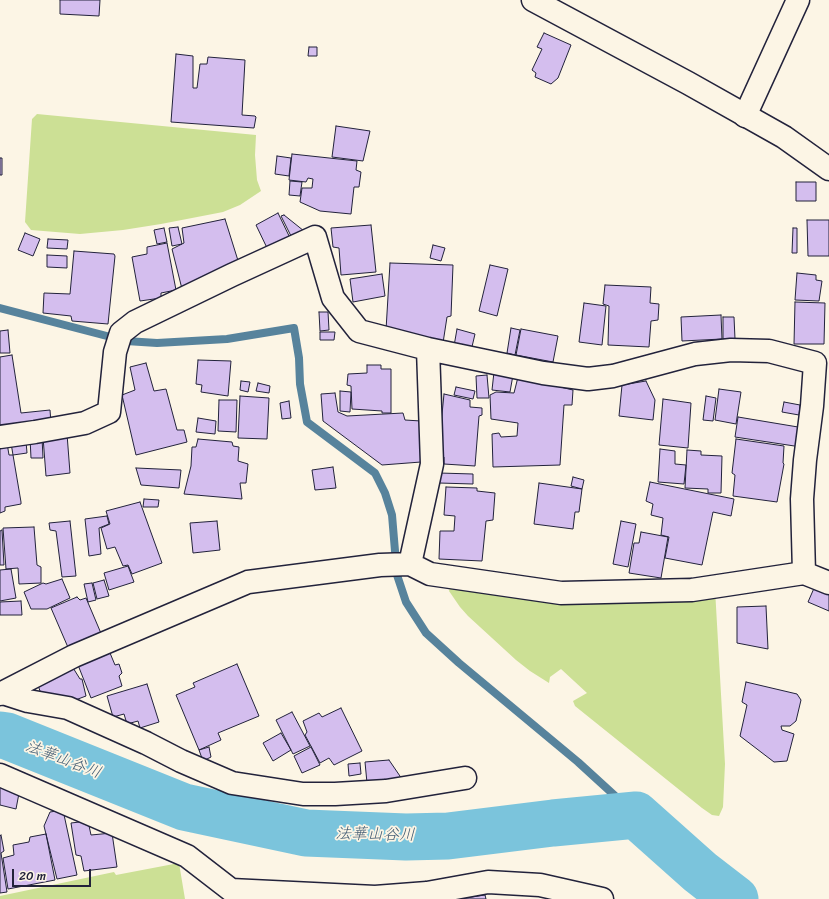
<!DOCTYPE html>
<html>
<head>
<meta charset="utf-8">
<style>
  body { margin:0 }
  #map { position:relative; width:829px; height:899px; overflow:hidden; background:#fcf5e5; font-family:Sriracha,sans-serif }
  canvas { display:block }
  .scale { position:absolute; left:12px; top:869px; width:79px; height:18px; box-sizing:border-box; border:2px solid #22223b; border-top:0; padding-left:5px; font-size:12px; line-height:14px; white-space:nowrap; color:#22223b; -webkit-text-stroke:3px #fcf5e5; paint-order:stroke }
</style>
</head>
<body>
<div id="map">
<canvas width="829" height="899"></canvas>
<div class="scale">20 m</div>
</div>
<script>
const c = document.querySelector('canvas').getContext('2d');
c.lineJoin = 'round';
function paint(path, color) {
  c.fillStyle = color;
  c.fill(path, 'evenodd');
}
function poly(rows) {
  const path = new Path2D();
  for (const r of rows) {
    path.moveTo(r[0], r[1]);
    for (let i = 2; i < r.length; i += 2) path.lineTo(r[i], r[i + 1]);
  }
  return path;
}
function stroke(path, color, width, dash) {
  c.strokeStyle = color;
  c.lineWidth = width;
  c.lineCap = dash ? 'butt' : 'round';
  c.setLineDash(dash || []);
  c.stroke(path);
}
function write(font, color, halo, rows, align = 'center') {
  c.font = font + ' Sriracha,"Klee One",sans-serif';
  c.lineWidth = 3.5;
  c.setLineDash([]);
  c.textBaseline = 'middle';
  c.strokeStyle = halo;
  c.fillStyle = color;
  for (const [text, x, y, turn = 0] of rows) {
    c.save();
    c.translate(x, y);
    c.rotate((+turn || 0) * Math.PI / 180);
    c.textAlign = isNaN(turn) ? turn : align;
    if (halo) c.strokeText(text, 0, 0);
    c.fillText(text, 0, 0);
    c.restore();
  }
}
const green = poly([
  [37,114,256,135,255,155,257,180,261,191,240,205,223,212,161,224,123,230,80,234,31,230,25,222,32,119],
  [451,585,715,589,725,764,723,807,719,816,712,815,702,808,575,706,573,701,587,693,561,669,550,677,549,683,530,671,516,660,468,616,460,607,449,591],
  [179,863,185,899,0,899,0,896,114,872,116,875]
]);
const stream = poly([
  [0,308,126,341,157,343,227,339,294,328,299,358,300,384,307,422,375,473,385,493,392,515,397,575,406,602,426,633,459,663,578,762,636,815]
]);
const river = poly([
  [0,735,7,736,184,807,306,833,406,837,448,836,553,823,636,815,700,872,735,899]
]);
const building = poly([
  [60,0,100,0,99,16,60,14,60,0],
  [544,33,571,45,558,78,551,84,535,77,536,73,532,70,542,49,537,47,544,33],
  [309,47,317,47,317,56,308,56,309,47],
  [176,54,193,56,193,88,197,88,200,64,207,64,208,57,245,60,242,115,255,116,256,117,254,128,171,122,176,54],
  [336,126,370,131,363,161,332,157,336,126],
  [292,154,357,161,356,170,361,172,359,187,354,187,351,214,320,211,300,202,302,188,312,188,313,179,308,178,306,182,289,180,292,154],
  [277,156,291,158,289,176,275,174,277,156],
  [0,158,2,158,2,175,0,175,0,158],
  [290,181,302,182,300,196,289,195,290,181],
  [796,182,816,182,816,201,796,201,796,182],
  [278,213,291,240,268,250,256,225,278,213],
  [284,215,304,231,292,238,281,216,284,215],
  [225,219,240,267,183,293,172,249,184,243,182,228,225,219],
  [807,220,829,220,829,256,808,256,807,220],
  [371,225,376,272,341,275,339,248,333,247,331,228,371,225],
  [178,227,182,244,172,246,169,228,178,227],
  [164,228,167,242,157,244,154,230,164,228],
  [793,228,797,228,797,253,792,253,793,228],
  [25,233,40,239,33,256,18,250,25,233],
  [48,239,68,240,67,249,47,248,48,239],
  [167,243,176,290,161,293,161,298,140,301,132,257,147,254,147,247,167,243],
  [433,245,445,248,441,261,430,258,433,245],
  [74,251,114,254,115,256,108,324,72,321,71,316,43,313,44,293,70,294,74,251],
  [47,255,67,256,67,268,47,267,47,255],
  [390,263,453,265,451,316,447,317,443,343,386,330,390,263],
  [490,265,508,269,497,316,479,311,490,265],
  [797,273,816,275,816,280,822,281,819,301,795,300,797,273],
  [382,274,385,296,353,302,350,279,382,274],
  [605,285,651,287,650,303,659,304,658,320,651,321,649,347,608,345,609,306,603,304,605,285],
  [795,302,825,303,824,344,794,344,795,302],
  [584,303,606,306,602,345,579,342,584,303],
  [319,312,328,312,329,330,320,331,319,312],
  [721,315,722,339,682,341,681,317,721,315],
  [723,317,734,317,735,339,723,339,723,317],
  [511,328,520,330,515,355,507,353,511,328],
  [457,329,475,334,471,351,454,346,457,329],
  [521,329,558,336,553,362,516,355,521,329],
  [8,330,10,353,0,353,0,331,8,330],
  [320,332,335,332,334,340,320,340,320,332],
  [12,355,21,413,50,410,51,423,0,429,0,357,12,355],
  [198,360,231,361,228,396,201,392,202,385,196,384,198,360],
  [146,363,154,391,166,389,177,430,184,430,187,442,136,455,122,395,135,390,130,367,146,363],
  [367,365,381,365,381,369,391,369,391,413,382,413,382,411,352,409,351,386,347,385,348,374,367,373,367,365],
  [494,372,513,375,510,392,492,390,494,372],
  [487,375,489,398,477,398,476,376,487,375],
  [518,377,573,390,572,405,564,405,560,465,493,467,492,434,499,433,501,437,517,436,518,423,491,419,490,395,496,392,514,393,518,377],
  [241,381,250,382,248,392,240,390,241,381],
  [646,381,655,400,653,420,619,416,622,385,646,381],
  [258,383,270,386,269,393,256,391,258,383],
  [456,387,475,391,473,399,454,395,456,387],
  [719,389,741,392,736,424,715,420,719,389],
  [340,391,351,392,350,412,340,411,340,391],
  [335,393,338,412,347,416,403,413,405,420,421,421,421,462,382,465,323,421,321,394,335,393],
  [444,394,470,400,470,407,482,408,482,415,479,416,475,466,444,464,444,457,438,455,444,394],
  [240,396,269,398,267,439,238,438,240,396],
  [706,396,716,398,713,421,703,420,706,396],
  [663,399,691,403,688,448,659,445,663,399],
  [219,400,237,400,236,432,218,431,219,400],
  [289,401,291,418,282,419,280,403,289,401],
  [784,402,800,405,799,415,782,412,784,402],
  [738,417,804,428,801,447,735,437,738,417],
  [198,418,216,421,215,434,196,432,198,418],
  [67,434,70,473,46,476,43,437,67,434],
  [42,437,43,458,31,458,30,438,42,437],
  [198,439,232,442,233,446,239,447,238,461,248,464,246,483,240,483,242,499,184,494,191,466,192,447,196,447,198,439],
  [736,439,784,446,783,463,784,464,777,502,733,496,735,475,732,473,736,439],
  [26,441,27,453,13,455,11,443,26,441],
  [7,443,9,455,13,455,21,502,21,504,5,507,5,511,0,513,0,444,7,443],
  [660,449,675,451,675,464,686,465,684,484,658,482,660,449],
  [687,450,701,451,701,455,722,456,721,493,708,493,708,489,685,488,687,450],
  [333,467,336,488,315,490,312,470,333,467],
  [136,468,181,470,179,488,141,485,136,468],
  [439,473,473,474,473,484,439,483,439,473],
  [573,477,584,480,582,489,571,486,573,477],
  [650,482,734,499,731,516,713,512,702,565,665,558,669,537,661,535,663,518,651,515,653,504,646,501,650,482],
  [539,483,582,489,579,512,575,512,573,529,534,524,539,483],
  [446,487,477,488,477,491,495,493,493,520,486,521,482,561,439,559,440,531,454,531,455,516,444,515,446,487],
  [144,499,159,500,158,507,143,507,144,499],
  [140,502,162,563,132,574,128,565,123,566,115,547,107,549,101,528,110,524,106,511,140,502],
  [107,516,109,524,99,528,101,554,89,556,85,519,107,516],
  [70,521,76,576,62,577,56,531,50,530,49,523,70,521],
  [217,521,220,550,193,553,190,523,217,521],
  [621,521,636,524,628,567,613,564,621,521],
  [34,527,37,565,41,567,41,583,19,584,18,568,6,569,3,528,34,527],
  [2,530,4,565,0,565,0,531,2,530],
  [641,532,668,537,661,578,629,573,634,543,639,543,641,532],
  [128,566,134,582,109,590,104,573,128,566],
  [11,569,16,598,0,601,0,570,11,569],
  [62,579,70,598,47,609,31,609,24,592,43,583,46,584,62,579],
  [104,580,109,596,97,599,93,583,104,580],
  [92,583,96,600,88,602,84,584,92,583],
  [815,586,829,592,829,611,808,602,815,586],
  [77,597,80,600,86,598,103,638,70,652,51,608,77,597],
  [21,601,22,615,0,615,0,602,21,601],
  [766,606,768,649,737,643,737,607,766,606],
  [110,653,115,665,119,664,122,673,119,676,122,686,91,698,78,665,110,653],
  [70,663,80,679,82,679,86,696,70,702,43,699,36,680,70,663],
  [237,664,259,716,218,733,221,740,199,750,176,695,195,687,193,683,237,664],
  [746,682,797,694,801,700,796,721,790,726,781,726,782,730,794,734,787,761,774,762,740,736,747,705,742,702,746,682],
  [147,684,159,722,140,728,138,721,127,724,124,714,113,717,107,696,147,684],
  [341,708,362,751,334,765,329,758,320,763,305,735,307,732,303,721,319,713,322,717,341,708],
  [292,712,310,746,293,754,276,720,292,712],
  [281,733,291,750,273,761,263,743,281,733],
  [209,747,211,757,203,761,199,750,209,747],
  [311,747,320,765,302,773,294,756,311,747],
  [389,760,402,779,367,783,365,762,389,760],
  [360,763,361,774,349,776,348,764,360,763],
  [0,783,20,788,16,809,0,805,0,783],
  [63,810,77,875,57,879,44,826,50,812,63,810],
  [88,821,91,835,112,833,117,867,84,871,81,856,76,855,71,823,88,821],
  [46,834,55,880,8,889,3,858,14,855,13,845,29,842,30,837,46,834],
  [1,835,4,851,1,853,7,892,0,893,0,836,1,835],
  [485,895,486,899,458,899,485,895]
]);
const minor = poly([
  [745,116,798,0],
  [0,437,35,432,85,423,109,412,115,352,121,333,135,322,232,275,315,237,333,298,359,331,428,349,543,373,588,379,613,376,695,354,731,350,769,351,815,363,812,406,805,460,802,499,804,573,692,590,561,593,430,574,410,564,380,565,248,582,74,656,0,694],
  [410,564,432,464,428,349],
  [804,573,829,583],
  [3,693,28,701,68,708,146,743,181,761,232,783,303,794,335,794,386,791,465,778],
  [0,775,187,856,231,890,375,897,427,893,488,882,540,885,602,899]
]);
const tertiary = poly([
  [533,0,688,83,784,137,829,169]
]);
const waterNames = [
  ["法華山谷川",63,760,21],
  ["法華山谷川",375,835,1]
];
paint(green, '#cce095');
stroke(stream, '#57839c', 8);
stroke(river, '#7bc4dc', 47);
paint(building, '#d4beee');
stroke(building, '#22223b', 1);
stroke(minor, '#22223b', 25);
stroke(tertiary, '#22223b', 25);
stroke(minor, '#fcf5e5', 22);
stroke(tertiary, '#fcf5e5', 22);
write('italic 16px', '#415b73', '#fcf5e5', waterNames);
</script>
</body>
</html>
